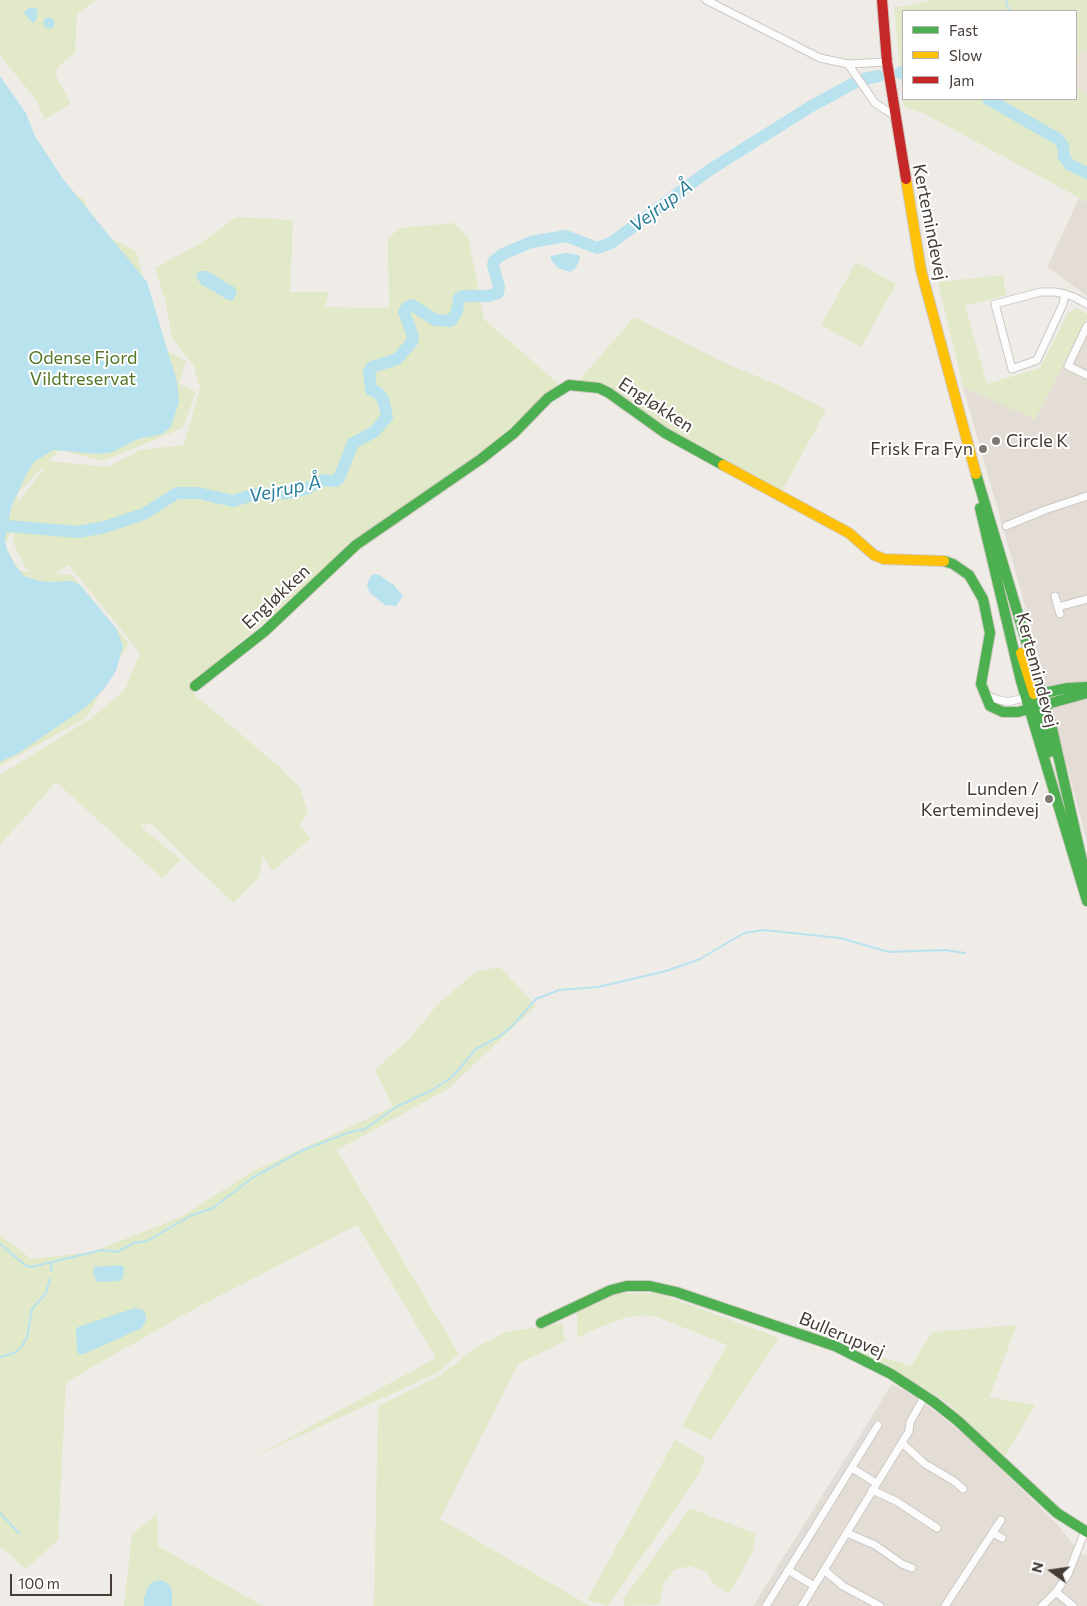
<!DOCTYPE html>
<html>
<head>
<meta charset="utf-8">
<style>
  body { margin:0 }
  #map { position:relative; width:1087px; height:1606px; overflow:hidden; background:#efece8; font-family:Commissioner,sans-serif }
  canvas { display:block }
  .legend { position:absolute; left:902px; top:10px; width:175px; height:90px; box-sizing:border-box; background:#fff; border:1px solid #b5b1ae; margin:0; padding:6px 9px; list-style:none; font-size:15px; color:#453b34 }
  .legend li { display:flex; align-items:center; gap:10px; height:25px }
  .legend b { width:25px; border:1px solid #b5b1ae }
  .north { position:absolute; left:1027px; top:1546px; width:50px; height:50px; -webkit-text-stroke:4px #fff; paint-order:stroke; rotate:284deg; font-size:14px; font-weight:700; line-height:20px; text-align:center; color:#453b34 }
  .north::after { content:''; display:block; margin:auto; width:18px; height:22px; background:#453b34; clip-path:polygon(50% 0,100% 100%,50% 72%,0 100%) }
  .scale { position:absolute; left:10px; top:1574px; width:102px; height:22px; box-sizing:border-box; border:2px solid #453b34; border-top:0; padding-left:6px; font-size:15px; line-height:18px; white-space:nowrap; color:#453b34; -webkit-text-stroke:4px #fff; paint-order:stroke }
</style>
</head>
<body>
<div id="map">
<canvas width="1087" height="1606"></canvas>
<ul class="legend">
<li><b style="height:6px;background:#4caf50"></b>Fast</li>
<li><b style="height:6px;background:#ffc107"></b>Slow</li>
<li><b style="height:6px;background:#c62828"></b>Jam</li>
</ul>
<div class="north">N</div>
<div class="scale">100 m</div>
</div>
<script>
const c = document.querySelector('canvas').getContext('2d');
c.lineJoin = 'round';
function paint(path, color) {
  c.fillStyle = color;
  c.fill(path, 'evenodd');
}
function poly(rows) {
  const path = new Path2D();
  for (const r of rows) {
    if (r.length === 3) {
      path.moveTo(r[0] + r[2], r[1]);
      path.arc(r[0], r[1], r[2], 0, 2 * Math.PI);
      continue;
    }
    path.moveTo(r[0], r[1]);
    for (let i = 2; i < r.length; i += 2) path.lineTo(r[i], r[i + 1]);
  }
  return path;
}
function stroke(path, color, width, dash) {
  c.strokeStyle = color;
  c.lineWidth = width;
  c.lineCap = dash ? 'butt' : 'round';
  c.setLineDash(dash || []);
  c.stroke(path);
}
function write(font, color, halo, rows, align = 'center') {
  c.font = font + ' Commissioner,sans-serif';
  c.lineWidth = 4;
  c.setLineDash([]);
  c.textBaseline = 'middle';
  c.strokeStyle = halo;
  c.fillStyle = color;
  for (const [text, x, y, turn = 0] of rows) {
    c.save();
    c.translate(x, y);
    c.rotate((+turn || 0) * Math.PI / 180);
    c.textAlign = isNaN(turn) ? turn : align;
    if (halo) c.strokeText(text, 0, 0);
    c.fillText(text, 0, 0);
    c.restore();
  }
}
const residential = poly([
  [1079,198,1087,202,1087,296,1047,267],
  [1087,319,1087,842,1026,609,963,387,1035,419],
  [892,1384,916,1397,972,1441,1057,1524,1081,1554,1087,1556,1087,1606,753,1606]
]);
const education = poly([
  [1087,0,1087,95,1076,88,1076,11]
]);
const green = poly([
  [0,0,96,0,77,14,75,53,59,66,55,74,71,104,45,119,36,100,0,55],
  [932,0,1087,0,1087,51,1081,50,1076,68,1076,11,903,11,903,98,894,7,907,6],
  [0,81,41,169,84,200,96,231,136,251,164,349,186,361,179,384,196,392,183,428,103,461,60,450,49,461,108,467,140,450,184,445,200,387,193,364,172,338,165,299,155,268,201,243,236,217,293,220,290,292,329,292,325,307,389,308,388,238,400,228,454,223,468,237,484,319,560,385,482,452,350,543,351,547,190,685,196,696,282,769,300,788,308,813,299,826,311,838,272,871,263,856,259,878,233,903,150,823,140,826,181,860,162,878,56,782,0,845,0,775,93,717,125,690,140,653,69,565,56,573,72,575,129,643,86,718,0,766],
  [43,467,44,468,18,503,17,494],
  [13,531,13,542,26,569,35,572,20,571,4,545],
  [1076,88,1087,95,1087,202,925,114,904,107,903,99,1076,99],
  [856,262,896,284,861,347,821,325],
  [1003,275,1006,295,965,306,987,384,1040,368,1068,313,1077,308,1087,314,1087,319,1035,419,963,387,938,282],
  [634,317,727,364,776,384,826,410,781,493,675,436,633,405,578,382],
  [500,967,536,1006,448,1089,337,1150,459,1354,437,1373,254,1457,436,1358,357,1225,194,1309,66,1382,58,1540,26,1569,0,1546,0,1235,31,1259,92,1252,181,1217,253,1171,393,1107,375,1070,411,1037,438,1004,476,972],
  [658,1293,779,1338,711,1440,682,1426,727,1345,657,1317,641,1315,627,1317,600,1327,577,1338,577,1312,618,1294],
  [562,1323,565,1341,518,1364,440,1519,590,1606,374,1606,378,1406,441,1375,476,1347,506,1332],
  [1017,1325,989,1397,1035,1405,1005,1456,945,1401,858,1350,911,1366,932,1332],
  [675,1440,705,1457,699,1474,608,1606,587,1600],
  [690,1508,756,1534,753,1551,729,1594,712,1583,708,1572,690,1566,674,1570,664,1583,659,1605,624,1606,623,1599],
  [157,1514,158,1546,263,1606,124,1606,132,1534]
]);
const parking = poly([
  [870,1422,874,1425,831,1496,826,1493],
  [811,1518,816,1520,775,1587,770,1584]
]);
const water = poly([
  [28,8,36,8,38,12,36,20,33,23,24,13],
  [49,23,5.5],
  [0,76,26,113,35,136,63,179,147,282,177,382,179,402,171,427,162,434,138,439,112,452,100,454,53,450,34,462,26,475,12,505,5,539,7,550,15,565,24,576,36,580,48,582,72,581,80,585,116,628,123,646,116,671,104,689,86,707,19,753,0,762],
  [566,253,579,255,580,259,575,269,570,272,558,268,551,260,551,256],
  [199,271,207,271,234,287,237,293,233,300,228,300,201,284,196,277],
  [373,574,379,575,394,585,403,596,396,606,385,605,370,593,367,586,369,579],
  [121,1265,124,1268,123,1278,119,1281,97,1282,93,1274,94,1267],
  [135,1308,143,1310,146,1315,146,1320,142,1328,84,1354,79,1354,77,1351,76,1330,78,1327],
  [161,1580,167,1583,172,1589,172,1606,144,1606,144,1598,148,1587,152,1582]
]);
const stream = poly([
  [1006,0,1009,11],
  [0,1244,26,1266,31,1267,102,1250,117,1252,134,1243,147,1241,190,1216,213,1208,252,1178,301,1151,350,1132,365,1129,396,1107,432,1090,452,1077,476,1049,500,1036,512,1026,536,999,559,990,598,987,666,971,700,959,744,933,764,930,840,938,889,952,945,950,965,953],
  [51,1271,52,1264],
  [0,1357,14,1353,21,1348,27,1337,32,1309,46,1293,50,1279],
  [0,1513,19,1533]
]);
const river = poly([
  [900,73,903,72],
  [864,79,879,76],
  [988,99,1058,139,1063,145,1064,157,1070,165,1087,173],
  [488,296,498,293,499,287,493,265,494,261,503,254,531,242,566,236,597,248,611,243,708,171,810,107,854,83],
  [7,526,78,532,105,527,144,514,177,493,198,493,233,501,256,494,288,493,306,489,323,480,336,481,339,478,353,443,374,432,387,417,383,399,377,392,371,390,369,372,372,367,397,359,412,342,413,336,404,312,407,307,412,305,435,320,451,321,457,312,459,298,463,296,483,296]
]);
const street = poly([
  [706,0,820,58,848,64,887,62],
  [848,64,875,103,895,116],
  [1065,294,1063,304,1037,360,1012,369,995,304,1041,292,1055,292,1065,294,1074,297,1087,304],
  [1087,326,1068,366,1087,375],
  [1006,526,1045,510,1087,496],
  [1055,596,1060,614],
  [1058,607,1087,599],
  [985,693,992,698,1008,702,1027,697],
  [902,1443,925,1464,954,1481,963,1489],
  [852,1468,876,1483],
  [872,1490,896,1501,937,1528],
  [847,1533,875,1545,902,1564,912,1568],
  [993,1533,1002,1538],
  [788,1570,814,1586],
  [824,1570,843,1586,880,1606],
  [1056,1592,1073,1606],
  [766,1606,878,1425],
  [802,1606,909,1431,910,1422,925,1396],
  [945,1606,1001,1520],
  [1042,1606,1056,1592,1068,1574,1085,1531]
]);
const fast = poly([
  [976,474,1051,724,1087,883],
  [980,508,1021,681,1087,901],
  [944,561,953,564,969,575,983,599,990,633,981,684,990,706,1003,712,1018,712,1087,693],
  [195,686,265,631,356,545,481,459,514,433,548,398,569,385,599,388,609,393,665,433,723,465],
  [1034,695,1068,688,1087,687],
  [1033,703,1042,720,1050,752],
  [541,1323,611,1290,627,1286,650,1286,676,1292,835,1346,891,1374,934,1402,958,1421,1057,1513,1087,1532]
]);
const slow = poly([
  [906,179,921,270,976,474],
  [723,465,849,533,874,555,884,559,944,561],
  [1021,653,1034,694]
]);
const jam = poly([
  [882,0,887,62,906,179]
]);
const markers = [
  [996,441,5,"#807973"],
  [983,449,5,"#807973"],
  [1049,799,5,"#807973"]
];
const streetNames = [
  ["Kertemindevej",930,222,79],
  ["Engløkken",656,405,33],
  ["Engløkken",276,597,-43],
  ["Kertemindevej",1037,670,75],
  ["Bullerupvej",842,1335,23]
];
const parkNames = [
  ["Odense Fjord",83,358],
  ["Vildtreservat",83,379]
];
const poiNames = [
  ["Circle K",1006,441,"left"],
  ["Frisk Fra Fyn",973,449],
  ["Lunden /",1039,789],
  ["Kertemindevej",1039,810]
];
const waterNames = [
  ["Vejrup Å",661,206,-37],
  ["Vejrup Å",285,489,-12]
];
paint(residential, '#e3ddd5');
paint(education, '#eae1d7');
paint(green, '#e2e9c8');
paint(parking, '#e1ddd9');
paint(water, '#b8e2ee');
stroke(stream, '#b8e2ee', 2);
stroke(river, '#b8e2ee', 12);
stroke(street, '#ccc8c4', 9);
stroke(fast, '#d0c9c0', 12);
stroke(slow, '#d0c9c0', 12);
stroke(jam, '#d0c9c0', 12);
stroke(street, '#fdfcfc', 7);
stroke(fast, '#4caf50', 10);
stroke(slow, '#ffc107', 10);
stroke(jam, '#c62828', 10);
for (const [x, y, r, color] of markers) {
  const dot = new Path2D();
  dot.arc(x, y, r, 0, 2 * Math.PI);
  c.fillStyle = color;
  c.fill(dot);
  stroke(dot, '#fff', 2);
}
write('18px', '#453b34', '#fff', streetNames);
write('18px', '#547628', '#fff', parkNames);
write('18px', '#453b34', '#fff', poiNames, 'right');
write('italic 19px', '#2a7f99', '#fff', waterNames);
</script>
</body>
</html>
